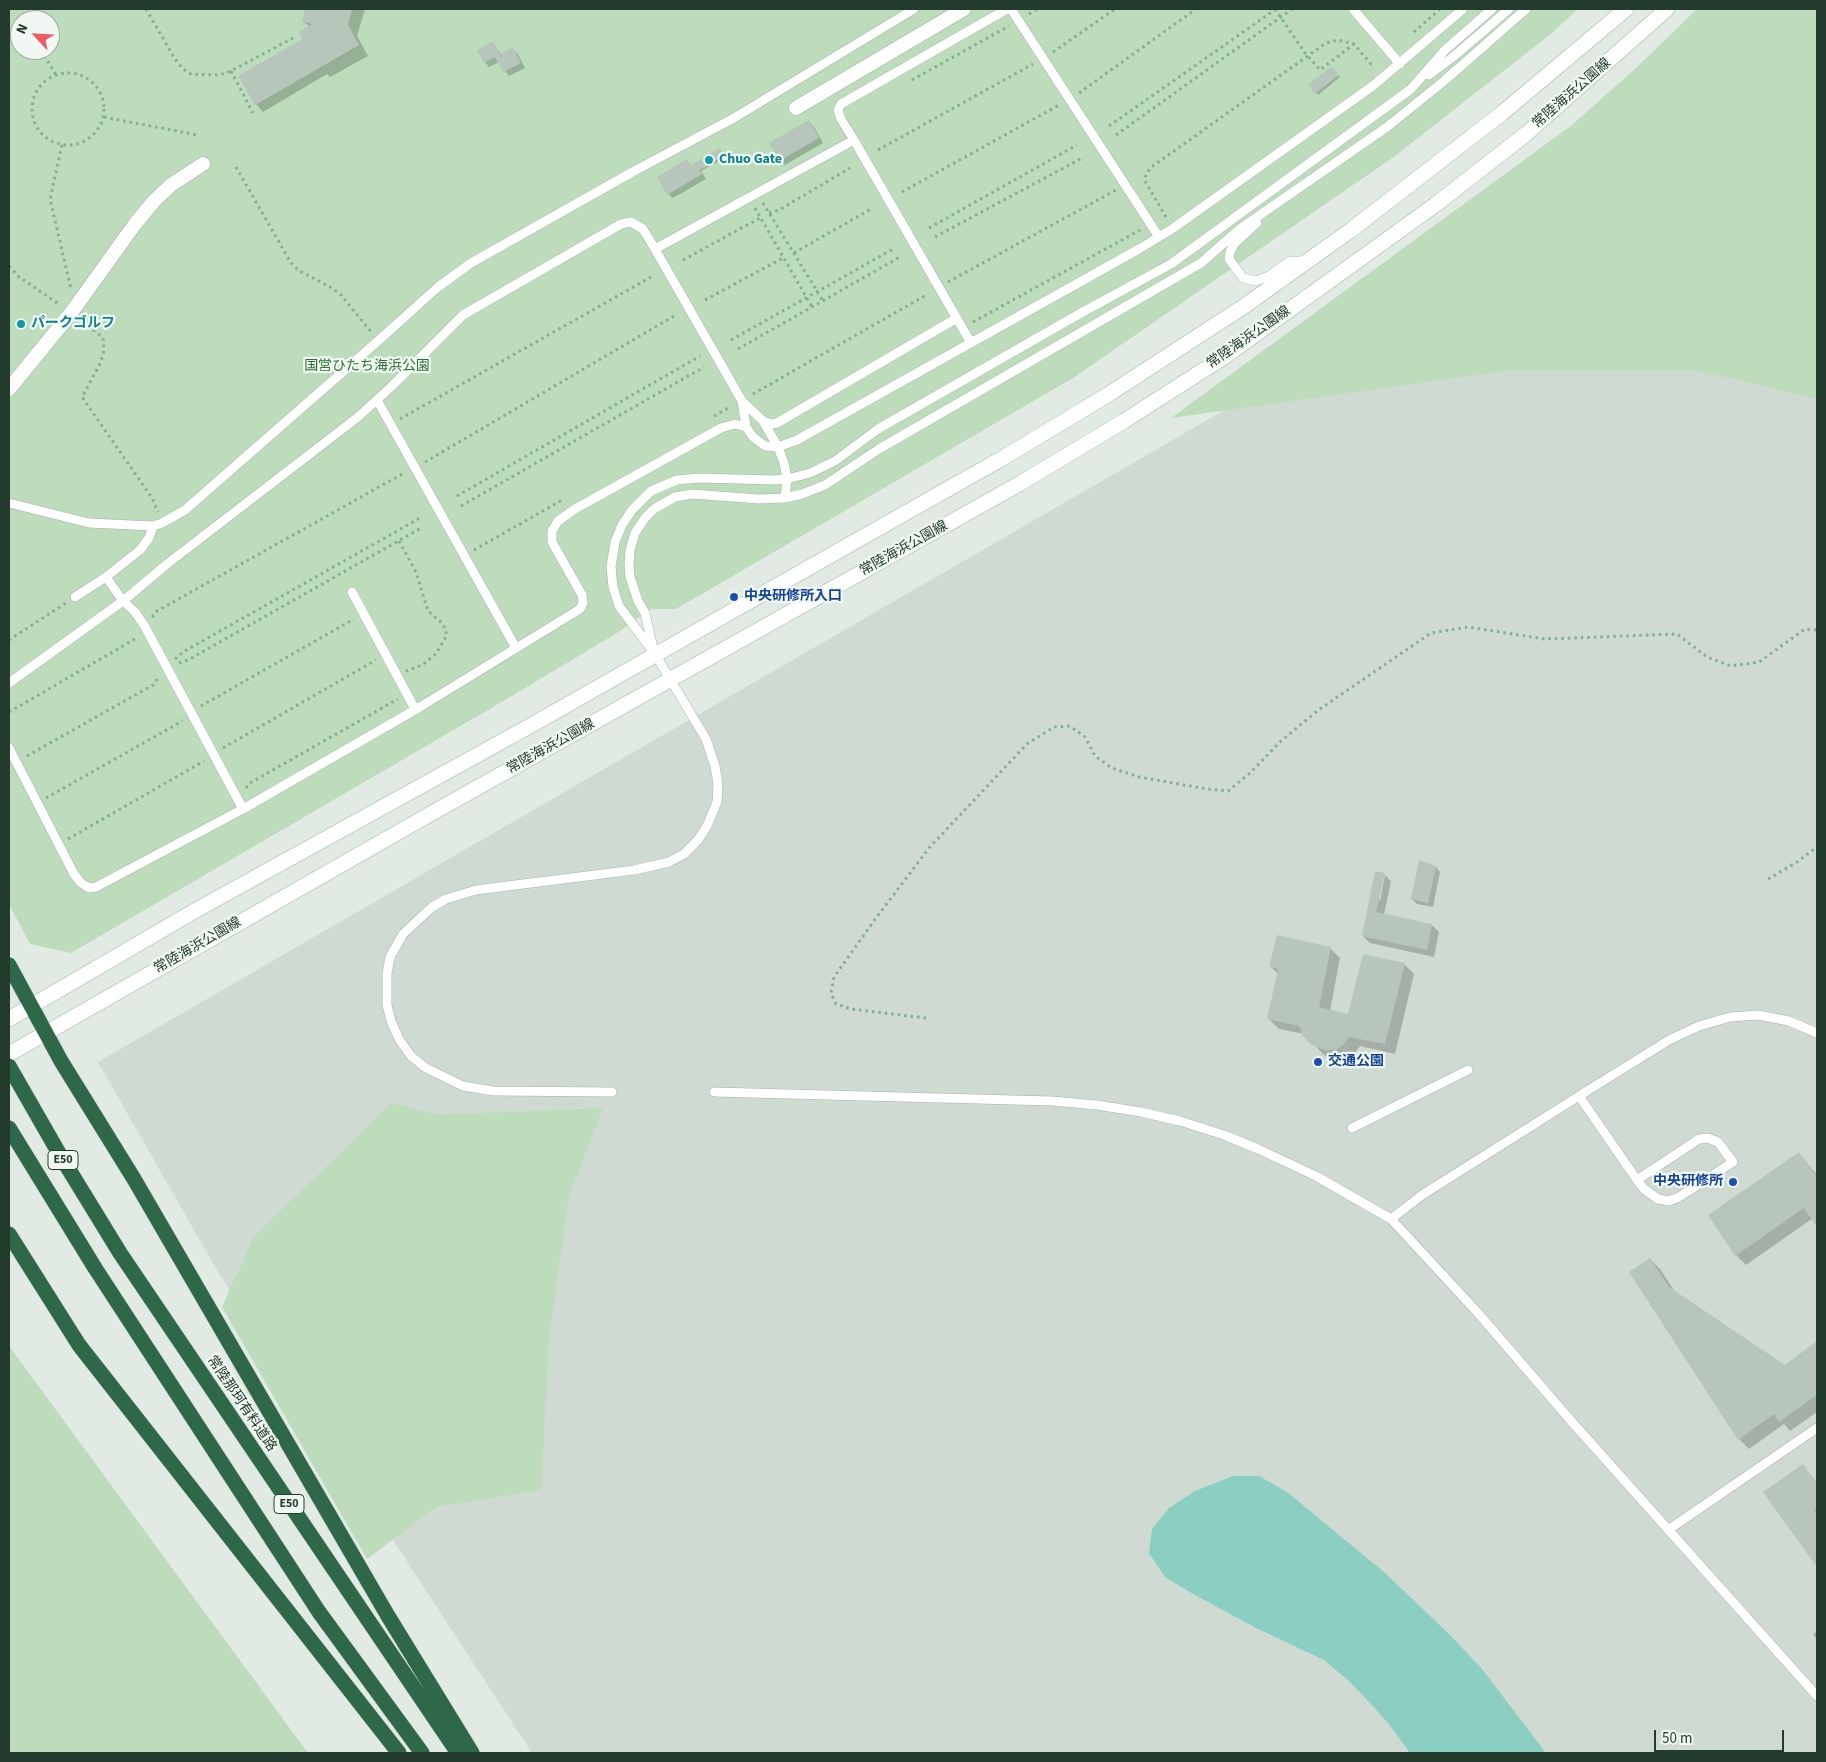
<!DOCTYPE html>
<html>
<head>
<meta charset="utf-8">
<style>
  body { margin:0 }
  #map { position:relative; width:1826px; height:1762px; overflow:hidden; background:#e1ebe3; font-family:"Source Sans 3",sans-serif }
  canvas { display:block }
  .frame { position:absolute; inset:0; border:10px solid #223b2c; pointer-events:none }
  .north { position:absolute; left:10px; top:10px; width:50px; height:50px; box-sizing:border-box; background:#f1f8f3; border:1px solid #9eaca3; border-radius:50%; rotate:295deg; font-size:14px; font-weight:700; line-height:20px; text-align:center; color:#223b2c }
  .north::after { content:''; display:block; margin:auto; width:18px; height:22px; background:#ed5d68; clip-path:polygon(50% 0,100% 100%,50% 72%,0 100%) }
  .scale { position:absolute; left:1654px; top:1730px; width:130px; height:22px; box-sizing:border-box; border:2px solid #223b2c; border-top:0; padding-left:6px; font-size:15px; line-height:18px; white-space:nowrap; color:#223b2c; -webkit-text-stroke:4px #f1f8f3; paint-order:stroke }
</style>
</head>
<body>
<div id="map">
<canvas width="1826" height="1762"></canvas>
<div class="frame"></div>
<div class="north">N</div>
<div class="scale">50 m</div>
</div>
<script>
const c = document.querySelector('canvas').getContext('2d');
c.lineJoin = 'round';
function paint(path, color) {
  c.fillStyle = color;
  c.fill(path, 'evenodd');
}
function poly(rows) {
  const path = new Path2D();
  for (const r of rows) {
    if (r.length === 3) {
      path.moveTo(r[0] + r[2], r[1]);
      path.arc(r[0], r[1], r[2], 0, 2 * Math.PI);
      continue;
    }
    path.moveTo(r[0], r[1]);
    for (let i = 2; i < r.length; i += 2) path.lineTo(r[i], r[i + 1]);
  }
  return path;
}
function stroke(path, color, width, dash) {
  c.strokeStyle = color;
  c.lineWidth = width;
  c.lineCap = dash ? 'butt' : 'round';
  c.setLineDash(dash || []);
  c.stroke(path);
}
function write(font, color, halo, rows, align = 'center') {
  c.font = font + ' "Source Sans 3","Noto Sans JP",sans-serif';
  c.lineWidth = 4.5;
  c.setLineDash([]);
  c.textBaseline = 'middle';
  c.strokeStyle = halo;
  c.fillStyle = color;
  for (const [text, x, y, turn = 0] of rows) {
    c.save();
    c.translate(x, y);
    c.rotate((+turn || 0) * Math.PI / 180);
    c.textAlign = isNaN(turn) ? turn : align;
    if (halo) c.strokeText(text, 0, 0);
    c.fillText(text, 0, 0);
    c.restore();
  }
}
const built = poly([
  [1817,233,1817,1753,532,1753,218,1272,98,1062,1444,283]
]);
const green = poly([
  [9,9,1578,9,1552,33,1395,156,1073,378,676,609,652,609,645,613,617,633,505,700,71,953,30,944,9,904],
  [20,20,50,20,50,50,20,50],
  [1697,9,1817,9,1817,399,1695,370,1512,370,1171,418,1572,125,1636,68],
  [391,1103,439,1115,603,1108,569,1196,549,1337,541,1490,436,1507,367,1559,222,1307,254,1237],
  [9,1346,308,1753,9,1753]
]);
const water = poly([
  [1233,1476,1259,1476,1287,1492,1384,1572,1450,1635,1482,1669,1546,1753,1410,1753,1389,1724,1370,1703,1351,1683,1324,1660,1258,1629,1193,1594,1165,1577,1149,1553,1152,1529,1169,1508,1195,1491]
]);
const shadow = poly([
  [307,9,365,9,357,36,368,56,330,77,327,74,263,112,256,104,302,40,310,27,303,21],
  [493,43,502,55,513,49,518,54,525,68,509,76,499,62,489,67,485,62],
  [1332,68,1340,77,1318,95,1310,85],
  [809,122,814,127,823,143,785,165,780,160],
  [720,150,725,158,701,171,706,179,673,198,668,194,692,166],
  [1436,867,1440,872,1433,907,1417,904,1412,899],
  [1385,875,1391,881,1384,915,1432,925,1439,932,1434,957,1370,943,1363,936,1378,900,1380,901],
  [1330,948,1340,958,1330,1011,1349,1016,1404,964,1414,974,1395,1054,1360,1046,1354,1054,1346,1059,1336,1060,1324,1055,1304,1034,1279,1029,1269,1019,1278,974,1271,967],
  [1799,1153,1817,1175,1817,1224,1813,1218,1746,1265,1736,1255],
  [1650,1259,1660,1269,1675,1292,1785,1366,1817,1342,1817,1412,1790,1431,1784,1424,1749,1449,1739,1439],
  [1802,1466,1817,1482,1817,1565,1765,1493],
  [1817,1631,1817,1640,1813,1634]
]);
const building = poly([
  [305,9,352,9,348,25,359,45,255,105,238,76,302,39,299,32,312,24,302,21],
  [493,41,500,54,513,47,521,63,503,72,495,57,484,63,477,50],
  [1332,66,1339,75,1315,94,1308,85],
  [809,120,819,138,779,161,769,143],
  [720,148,724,156,699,170,702,174,667,195,657,177,687,159,691,165],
  [1419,860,1436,866,1428,903,1411,899],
  [1375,871,1385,873,1376,912,1432,924,1427,950,1362,936],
  [1277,935,1331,947,1319,1007,1348,1014,1363,954,1405,963,1385,1044,1349,1037,1344,1044,1336,1050,1325,1050,1312,1045,1303,1036,1299,1026,1267,1019,1278,969,1269,967],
  [1799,1152,1817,1177,1817,1227,1804,1208,1735,1256,1708,1215],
  [1650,1258,1669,1287,1785,1365,1817,1341,1817,1395,1779,1422,1774,1414,1738,1440,1629,1272],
  [1803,1464,1817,1484,1817,1506,1814,1511,1817,1516,1817,1567,1763,1492]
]);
const pedestrianTunnel = poly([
  [705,157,710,164]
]);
const path = poly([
  [146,9,175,59,183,69,191,74,219,75,231,71,295,37],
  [1275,9,1305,53,1320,70,1354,44],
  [1029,14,1037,9],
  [1414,32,1440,9],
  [41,50,56,75],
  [1053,52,1115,9],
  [231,71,253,113],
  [68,109,36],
  [912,80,1009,26],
  [1079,93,1196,9],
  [104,117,197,135],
  [1109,126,1276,9],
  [1116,135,1292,9],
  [62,145,50,199,71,289],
  [878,150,1033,64],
  [236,167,291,263,298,270,332,288,341,295,372,333],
  [902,192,1059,105],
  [763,203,823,301],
  [755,208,812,307],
  [769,213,779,210,850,168],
  [1166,217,1145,181,1145,177,1150,168,1326,43,1338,40,1354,44,1371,64,1375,65],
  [929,228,1077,145],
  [935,237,1084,157],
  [794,253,871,209],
  [683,260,760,218],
  [9,266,18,276,60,305],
  [948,282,1116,190],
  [705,300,783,258],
  [973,322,1140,230],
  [82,323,95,331,103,338,104,351,100,364,82,397,152,498,158,512],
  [731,340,895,248],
  [738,349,900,257],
  [753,394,928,294],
  [714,416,730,407],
  [400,419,651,277],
  [425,462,674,316],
  [457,496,700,356],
  [461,506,704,367],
  [399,541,416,572,428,611,443,624,447,635,436,654,422,665,406,671],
  [474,550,564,499],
  [152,617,157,611,404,473],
  [9,640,66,603],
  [175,659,183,652,420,518],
  [179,663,188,660,423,527],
  [201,706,354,619],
  [9,712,135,639,137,636],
  [223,748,376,660],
  [27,756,153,685,158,678],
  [246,788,250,783,398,699],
  [46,798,177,724,182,720],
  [68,839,204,761],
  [1768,879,1797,862,1817,847],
  [926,1018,851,1009,836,1004,831,993,834,977,876,918,929,848,1027,744,1054,727,1070,726,1085,737,1095,756,1112,768,1139,777,1207,789,1228,791,1250,773,1281,741,1317,711,1431,633,1468,627,1545,639,1677,634,1707,657,1731,666,1759,662,1805,629,1817,630]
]);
const service = poly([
  [1011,9,1159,237],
  [1353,9,1400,64],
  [1429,75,1453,57,1509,9],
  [854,140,971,343],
  [1257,223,1234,244,1230,252,1229,259,1243,278,1256,281,1269,276,1290,261,1305,261],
  [655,249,742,401,763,421,772,424,777,423,957,318],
  [377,400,516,648],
  [742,401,746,427],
  [763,421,778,447,784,463,787,479,785,498],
  [9,503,89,523,153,526,162,523,185,510,378,341,438,287,471,263,636,170,734,118,914,9],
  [106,577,123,601,135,612,144,625,243,809],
  [352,592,415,709],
  [75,597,106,577,140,550,149,538,153,526],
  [653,648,645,613,638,601,630,577,629,565,630,550,635,533,645,518,654,509,675,497,692,494,759,499,785,498,802,494,825,485,879,449,1201,263,1241,228,1387,127,1444,81,1526,9],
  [9,683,123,601,167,564,358,417,392,386,463,315,621,224,631,222,643,229,655,249,854,140,841,119,838,110,841,104,1007,9],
  [9,748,74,874,81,883,89,888,96,887,243,809,420,707,580,609,583,603,582,595,552,542,552,531,558,521,575,509,721,428,735,424,746,427,753,437,765,446,778,447,797,440,1139,249,1172,229,1374,85,1463,9],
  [612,1092,493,1091,463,1086,426,1068,411,1056,399,1039,391,1021,387,1005,387,974,390,957,403,934,432,907,446,899,476,890,634,870,669,862,684,854,698,840,707,826,717,802,718,784,715,766,706,739,655,654,619,606,613,587,611,567,615,542,622,525,632,510,651,491,677,480,699,478,774,480,787,479,810,473,835,461,878,429,1081,313,1171,264,1411,89,1445,50,1492,9],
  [714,1092,1052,1101,1097,1105,1141,1112,1180,1121,1224,1135,1258,1149,1316,1176,1391,1219,1478,1313,1572,1422,1817,1696],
  [1579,1096,1637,1180,1644,1189,1658,1199,1669,1201,1679,1197,1733,1162,1718,1142,1708,1138,1699,1139,1637,1180],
  [1352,1128,1468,1070],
  [1391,1219,1422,1195,1579,1096,1669,1040,1699,1026,1730,1017,1758,1015,1789,1021,1817,1033],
  [1668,1530,1817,1428]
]);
const pedestrian = poly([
  [796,108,964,9],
  [9,389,71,313,135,224,154,201,171,185,203,164]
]);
const secondary = poly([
  [9,1019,198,909,528,727,847,546,1001,459,1109,394,1243,307,1351,230,1501,114,1626,9],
  [9,1054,425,817,1019,484,1124,421,1224,357,1435,205,1526,134,1667,9]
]);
const motorway = poly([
  [9,965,61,1061,134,1179,388,1616,472,1753],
  [9,1066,60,1155,120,1253,458,1753],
  [9,1128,95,1268,319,1612,422,1753],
  [9,1234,79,1345,399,1753]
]);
const markers = [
  [709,160,5,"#0f9aa8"],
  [21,324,5,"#0f9aa8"],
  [734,597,5,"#1a4fb4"],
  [1318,1062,5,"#1a4fb4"],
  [1733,1182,5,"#1a4fb4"]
];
const shields = [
  [63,1160,30],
  [289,1504,30]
];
const shieldNames = [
  ["E50",63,1160],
  ["E50",289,1504]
];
const streetNames = [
  ["常陸海浜公園線",1572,94,-41],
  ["常陸海浜公園線",1249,338,-35],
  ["常陸海浜公園線",904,549,-29],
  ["常陸海浜公園線",551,747,-29],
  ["常陸海浜公園線",198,946,-30],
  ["常陸那珂有料道路",241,1404,56]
];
const cultureNames = [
  ["Chuo Gate",719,160],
  ["パークゴルフ",31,324]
];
const parkNames = [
  ["国営ひたち海浜公園",367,367]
];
const transitNames = [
  ["中央研修所入口",744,597],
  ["交通公園",1328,1062],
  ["中央研修所",1723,1182,"right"]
];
paint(built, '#cfdbd2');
paint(green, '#bcdcbb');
paint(water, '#8bcfc3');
paint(shadow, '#0003');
paint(building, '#b7c6bb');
stroke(pedestrianTunnel, '#bbc8be', 14, [14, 7]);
stroke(service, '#a4b3a8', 10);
stroke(pedestrian, '#a4b3a8', 15);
stroke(secondary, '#a0b7a8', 16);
stroke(motorway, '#c1c8c4', 16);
stroke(path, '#82ae92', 3, [2.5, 4]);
stroke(service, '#fff', 9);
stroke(pedestrian, '#fff', 14);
stroke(secondary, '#fff', 15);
stroke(motorway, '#2f6749', 15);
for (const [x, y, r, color] of markers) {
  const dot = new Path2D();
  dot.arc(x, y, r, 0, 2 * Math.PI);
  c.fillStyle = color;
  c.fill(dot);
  stroke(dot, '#f1f8f3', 2);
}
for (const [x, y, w] of shields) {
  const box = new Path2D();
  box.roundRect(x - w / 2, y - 9.5, w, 19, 4);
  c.fillStyle = '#f1f8f3';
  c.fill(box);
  stroke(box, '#223b2c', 1);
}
write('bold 12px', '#223b2c', null, shieldNames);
write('14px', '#223b2c', '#f1f8f3', streetNames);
write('bold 14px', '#0d838f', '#f1f8f3', cultureNames, 'left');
write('14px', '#2d7132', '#f1f8f3', parkNames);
write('bold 14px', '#164399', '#f1f8f3', transitNames, 'left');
</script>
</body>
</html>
